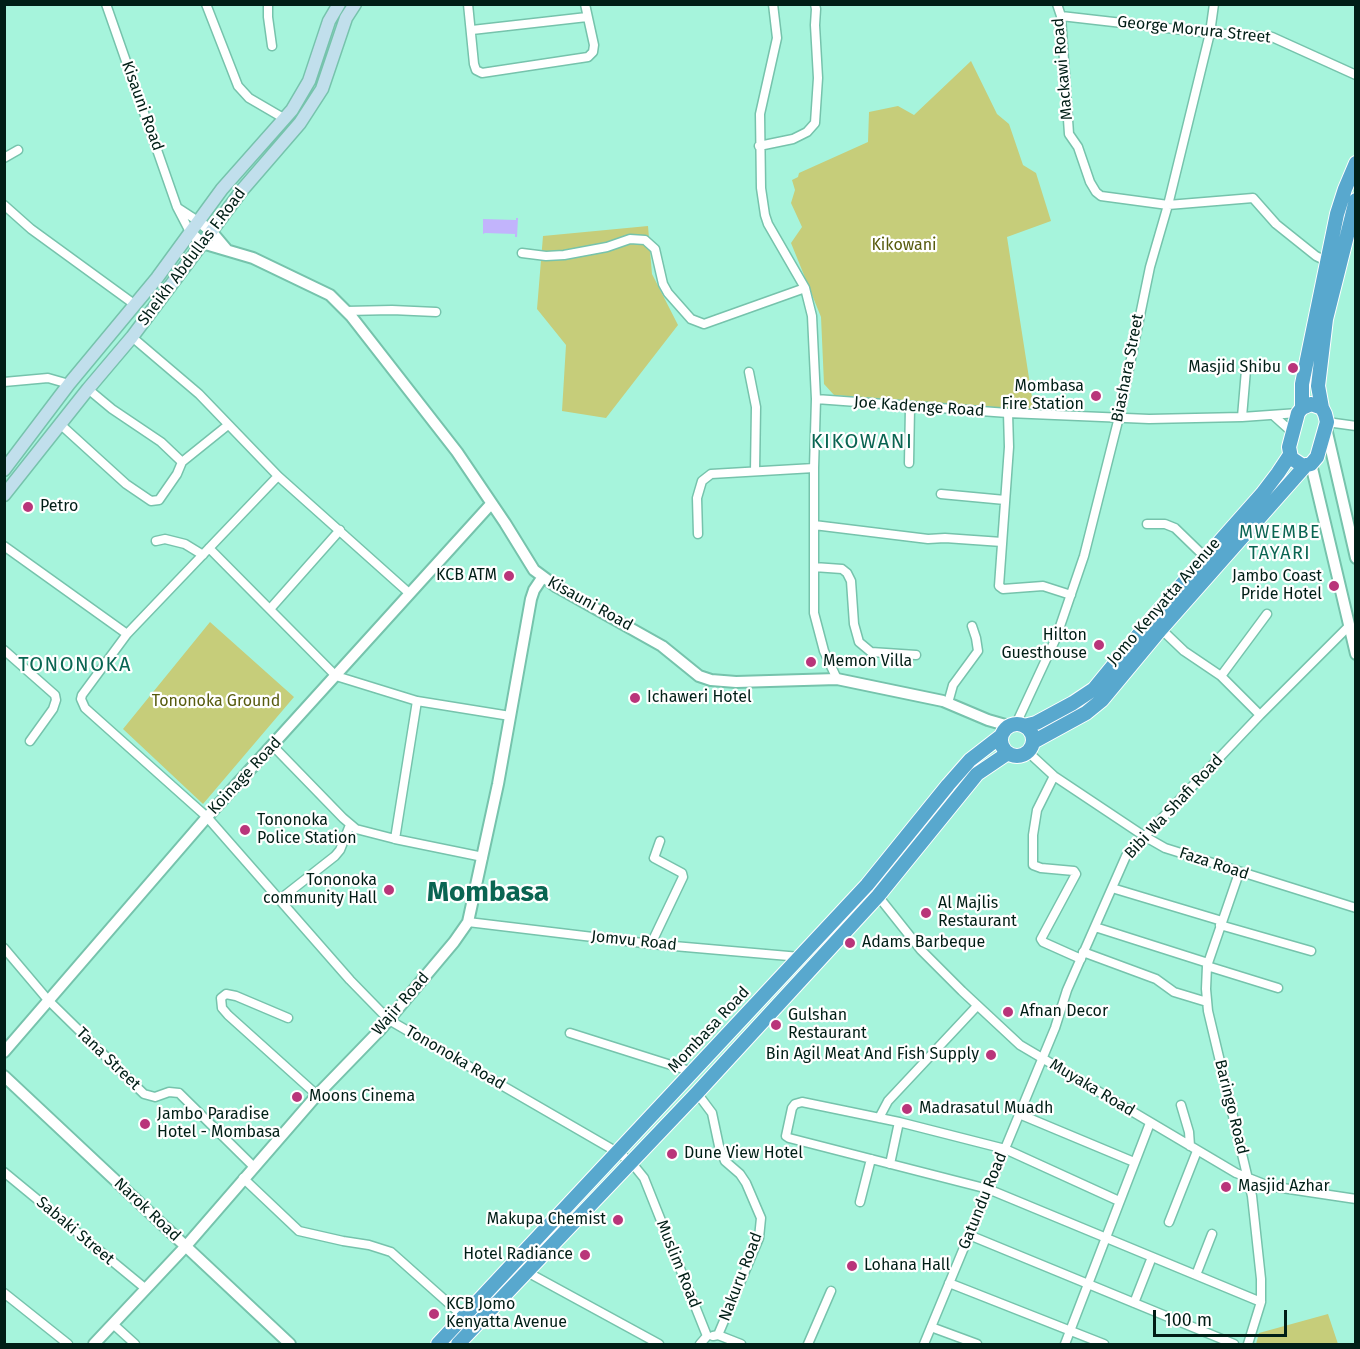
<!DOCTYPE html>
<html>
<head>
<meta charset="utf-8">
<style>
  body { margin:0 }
  #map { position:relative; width:1360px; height:1349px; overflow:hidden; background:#a6f4dc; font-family:"Fira Sans",sans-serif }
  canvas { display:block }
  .frame { position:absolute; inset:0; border:6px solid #001e16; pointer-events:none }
  .scale { position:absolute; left:1153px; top:1310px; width:134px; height:27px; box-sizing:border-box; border:3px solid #001e16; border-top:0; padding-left:8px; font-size:18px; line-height:21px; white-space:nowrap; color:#001e16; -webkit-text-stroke:4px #fff; paint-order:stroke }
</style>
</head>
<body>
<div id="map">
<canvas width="1360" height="1349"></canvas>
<div class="frame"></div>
<div class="scale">100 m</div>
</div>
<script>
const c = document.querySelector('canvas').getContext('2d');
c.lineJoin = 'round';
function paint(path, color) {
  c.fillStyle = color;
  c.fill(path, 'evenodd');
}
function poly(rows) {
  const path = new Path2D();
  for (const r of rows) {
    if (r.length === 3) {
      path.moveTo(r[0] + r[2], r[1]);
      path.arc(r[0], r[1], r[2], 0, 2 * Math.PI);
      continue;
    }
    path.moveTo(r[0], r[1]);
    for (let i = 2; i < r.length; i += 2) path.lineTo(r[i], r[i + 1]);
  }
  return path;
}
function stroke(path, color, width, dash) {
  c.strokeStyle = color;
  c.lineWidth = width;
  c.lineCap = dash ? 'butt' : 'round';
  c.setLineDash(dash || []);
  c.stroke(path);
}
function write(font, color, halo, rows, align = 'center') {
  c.font = font + ' "Fira Sans",sans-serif';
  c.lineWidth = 4.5;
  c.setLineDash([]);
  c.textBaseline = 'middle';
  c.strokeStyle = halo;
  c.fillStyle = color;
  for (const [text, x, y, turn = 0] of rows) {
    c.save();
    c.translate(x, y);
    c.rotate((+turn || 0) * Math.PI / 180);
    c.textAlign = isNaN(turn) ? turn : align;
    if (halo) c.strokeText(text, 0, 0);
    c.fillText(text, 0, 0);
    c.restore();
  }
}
const green = poly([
  [971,61,997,114,1009,124,1023,165,1036,173,1051,221,1007,237,1034,410,834,395,824,384,821,317,791,243,802,227,791,203,795,190,792,180,798,177,799,173,868,142,869,112,898,106,914,115],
  [648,226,652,274,678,325,606,418,562,411,566,345,537,309,543,236],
  [210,622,294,697,203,804,123,729],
  [1328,1314,1338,1344,1256,1344,1259,1333]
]);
const water = poly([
  [516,218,518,218,517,237,515,237,515,234,485,233,483,234,483,219,516,220]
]);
const minor = poly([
  [106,4,177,207,190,232],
  [206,4,238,86,249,98,285,119],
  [268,4,268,17,272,46],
  [468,4,474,64,476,70,482,73,588,57,593,52,594,45,585,4],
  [773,4,777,38,760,114,761,188,765,215,768,224,805,288,812,316,816,399,814,468,814,613,824,651,837,679],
  [1057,4,1061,16,1069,134,1078,147,1090,182,1096,192,1101,196,1168,205,1253,198,1276,224,1316,256,1328,262],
  [1061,16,1210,33,1272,37,1356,75],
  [472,30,587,17],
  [759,146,793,139,807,132,815,123,818,78,815,25,816,9,815,4],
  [4,158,18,150],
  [4,205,31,229,134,304],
  [178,208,198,221],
  [522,253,546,256,564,255,607,247,630,239,645,240,655,249,663,284,668,293,691,319,704,324,805,288],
  [346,311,392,310,436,312],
  [132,337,199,394,278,476,409,593],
  [749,372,756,407,755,471],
  [4,382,48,378,69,384],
  [816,399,1008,413,1149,419,1242,417,1298,413],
  [1008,413,1009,447,999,586,1003,589,1043,586,1071,595],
  [1274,416,1293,433],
  [1242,417,1246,370],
  [1327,422,1356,426],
  [60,424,126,484,151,501,159,500,177,474,182,462,161,442,112,409,88,389],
  [182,462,228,425],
  [909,463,910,407],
  [941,494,1005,500],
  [1147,524,1165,524,1175,528,1206,558],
  [814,525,928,539,945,538,1002,542],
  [698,534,697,498,702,481,711,474,814,468],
  [156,541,165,539,185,544,203,555],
  [4,546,127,634,82,695,81,699,85,708,207,817,350,980,389,1020,617,1152,631,1162,644,1178,707,1336],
  [209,548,336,676,417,701,510,716],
  [814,567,842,569,847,573,851,581,854,624,859,642,871,652,916,655],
  [270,609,340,530],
  [1161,629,1184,651,1221,676,1260,715],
  [127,634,278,476],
  [4,650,55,695,56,700,53,709,30,741],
  [1221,676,1267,614],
  [948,703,953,685,978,651,976,638,972,626],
  [1016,724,1056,638,1084,556,1119,417,1150,267,1168,205,1210,33,1214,4],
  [273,746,343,818,356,829,395,839,483,857],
  [1028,752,1054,776,1144,836,1165,848,1356,908],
  [1054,776,1037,810,1033,835,1033,865,1041,868,1074,871,1076,874,1041,939,1043,942,1081,959],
  [395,839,417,701],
  [1239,873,1207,966,1206,989,1208,1011,1252,1196,1261,1279,1261,1302,1248,1344],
  [1112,888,1222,921],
  [878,896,921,950,962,991,1020,1045,1042,1058,1236,1173,1269,1186,1356,1199],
  [279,900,335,856,340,850,350,825],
  [468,922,651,944,800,957],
  [1220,925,1311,951],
  [1095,927,1208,963],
  [651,944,683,877,682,873,654,858,660,841],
  [4,948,48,1000,144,1094,155,1097,169,1092,179,1093,254,1167],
  [1083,952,1156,979,1174,992,1207,1002],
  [1207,966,1278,988],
  [288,1018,236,996,226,994,221,998,222,1008,228,1015,317,1095],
  [570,1033,693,1072],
  [697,1093,712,1113,719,1146,725,1161,740,1174,746,1183,761,1218,759,1238,718,1335],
  [1181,1105,1189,1132,1190,1146],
  [1019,1114,1134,1162],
  [879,1118,888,1101,977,1006],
  [890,1164,899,1122],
  [4,1172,146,1289],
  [243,1178,299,1231,343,1241,369,1245,391,1252,464,1317],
  [1119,1201,1005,1149,899,1122,802,1102,795,1104,792,1108,786,1136,789,1138,988,1189,1261,1302],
  [860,1202,871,1159],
  [1169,1222,1197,1151],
  [969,1235,1234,1344],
  [527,1272,659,1344],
  [1196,1275,1212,1234],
  [949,1283,1104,1344],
  [4,1293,68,1344],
  [1134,1303,1152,1257],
  [113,1324,135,1344],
  [931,1327,977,1344],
  [713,1336,718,1335,741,1344],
  [700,1344,707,1336],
  [808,1344,831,1291],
  [924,1344,1055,1028,1067,990,1126,856,1260,715,1349,626],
  [1065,1344,1150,1123]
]);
const tertiary = poly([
  [198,221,211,231,227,250],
  [190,232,202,243,253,258,330,295,351,316,457,452,505,523,534,570,557,587,662,646,699,676,711,680,736,682,837,679,943,701,988,720,1009,726],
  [1326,428,1356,558],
  [1311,464,1356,654],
  [4,1052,207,817,491,504],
  [4,1076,290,1344],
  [94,1344,186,1246,317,1095,380,1030,454,942,468,922,498,784,531,599,534,590,542,578]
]);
const secondary = poly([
  [4,470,69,384,157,278,222,189,292,110,309,81,329,21,339,4],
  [4,495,88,389,132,337,243,189,300,123,322,89,346,18,355,4]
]);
const trunk = poly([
  [1311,404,1322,408,1325,414,1327,422,1317,457,1311,464,1303,466,1291,458,1289,447,1298,413,1302,408,1311,404],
  [1302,408,1302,384,1337,214,1345,189,1356,163],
  [1322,408,1318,386,1326,319,1356,200],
  [1017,740,16],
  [1024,726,1036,723,1073,703,1094,689,1153,617,1262,494,1278,473,1290,455],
  [1033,742,1086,713,1102,700,1161,629,1306,465],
  [438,1344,867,885,948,785,970,760,1001,736],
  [458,1344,697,1093,878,896,977,774,1008,753]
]);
const markers = [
  [1293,368,6,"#b9357a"],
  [1096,396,6,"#b9357a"],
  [28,507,6,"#b9357a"],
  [509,576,6,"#b9357a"],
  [1334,586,6,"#b9357a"],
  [1099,645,6,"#b9357a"],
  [811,662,6,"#b9357a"],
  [635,698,6,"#b9357a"],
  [245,830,6,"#b9357a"],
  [389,890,6,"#b9357a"],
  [926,913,6,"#b9357a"],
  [850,943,6,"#b9357a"],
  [1008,1012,6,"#b9357a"],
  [776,1025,6,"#b9357a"],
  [991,1055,6,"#b9357a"],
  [297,1097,6,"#b9357a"],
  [907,1109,6,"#b9357a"],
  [145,1124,6,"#b9357a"],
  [672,1154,6,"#b9357a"],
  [1226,1187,6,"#b9357a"],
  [618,1220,6,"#b9357a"],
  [585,1255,6,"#b9357a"],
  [852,1266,6,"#b9357a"],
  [434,1314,6,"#b9357a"]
];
const streetNames = [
  ["George Morura Street",1194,30,6],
  ["Mackawi Road",1063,69,-95],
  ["Kisauni Road",142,106,70],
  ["Sheikh Abdullas F.Road",192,257,-53],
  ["Biashara Street",1128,368,-79],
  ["Joe Kadenge Road",919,407,4],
  ["Jomo Kenyatta Avenue",1164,602,-49],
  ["Kisauni Road",590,604,29],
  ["Koinage Road",245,776,-47],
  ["Bibi Wa Shafi Road",1174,807,-47],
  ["Faza Road",1214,864,18],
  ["Jomvu Road",634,941,6],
  ["Wajir Road",401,1004,-49],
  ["Mombasa Road",709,1030,-47],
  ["Tononoka Road",455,1058,30],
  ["Tana Street",108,1059,44],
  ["Muyaka Road",1092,1088,31],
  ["Baringo Road",1231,1107,76],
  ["Gatundu Road",983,1201,-68],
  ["Narok Road",147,1210,43],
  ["Sabaki Street",75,1231,40],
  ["Muslim Road",678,1264,68],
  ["Nakuru Road",741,1277,-69]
];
const parkNames = [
  ["Kikowani",904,246],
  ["Tononoka Ground",216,702]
];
const poiNames = [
  ["Masjid Shibu",1281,368,"right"],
  ["Mombasa",1084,387,"right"],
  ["Fire Station",1084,405,"right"],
  ["Petro",40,507],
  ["KCB ATM",497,576,"right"],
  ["Jambo Coast",1322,577,"right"],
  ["Pride Hotel",1322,595,"right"],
  ["Hilton",1087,636,"right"],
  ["Guesthouse",1087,654,"right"],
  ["Memon Villa",823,662],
  ["Ichaweri Hotel",647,698],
  ["Tononoka",257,821],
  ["Police Station",257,839],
  ["Tononoka",377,881,"right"],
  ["community Hall",377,899,"right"],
  ["Al Majlis",938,904],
  ["Restaurant",938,922],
  ["Adams Barbeque",862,943],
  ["Afnan Decor",1020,1012],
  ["Gulshan",788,1016],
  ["Restaurant",788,1034],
  ["Bin Agil Meat And Fish Supply",979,1055,"right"],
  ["Moons Cinema",309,1097],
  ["Madrasatul Muadh",919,1109],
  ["Jambo Paradise",157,1115],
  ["Hotel - Mombasa",157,1133],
  ["Dune View Hotel",684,1154],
  ["Masjid Azhar",1238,1187],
  ["Makupa Chemist",606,1220,"right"],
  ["Hotel Radiance",573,1255,"right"],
  ["Lohana Hall",864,1266],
  ["KCB Jomo",446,1305],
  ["Kenyatta Avenue",446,1323]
];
const neighbourhoodNames = [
  ["MWEMBE",1280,533],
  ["TAYARI",1280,554]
];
const quarterNames = [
  ["KIKOWANI",862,442],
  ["TONONOKA",75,665]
];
const townNames = [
  ["Mombasa",488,893]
];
paint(green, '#c6cd7a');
paint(water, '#c2b4fc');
stroke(minor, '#76c3ac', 11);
stroke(tertiary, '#76c3ac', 14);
stroke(secondary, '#76c3ac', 15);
stroke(trunk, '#fff', 16);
stroke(minor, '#fff', 8);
stroke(tertiary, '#fff', 10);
stroke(secondary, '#c1dfec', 12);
stroke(trunk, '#58a8ce', 14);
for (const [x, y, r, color] of markers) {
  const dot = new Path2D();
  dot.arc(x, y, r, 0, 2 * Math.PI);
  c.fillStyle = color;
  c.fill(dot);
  stroke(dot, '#fff', 2);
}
write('16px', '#001e16', '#fff', streetNames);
write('16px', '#575b0e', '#fff', parkNames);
write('16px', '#001e16', '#fff', poiNames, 'left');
c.letterSpacing = '1.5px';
write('18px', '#0a6552', '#fff', neighbourhoodNames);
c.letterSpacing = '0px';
c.letterSpacing = '1.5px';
write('20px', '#0a6552', '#fff', quarterNames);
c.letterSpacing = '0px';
write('bold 28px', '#0a6552', '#fff', townNames);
</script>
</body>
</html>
